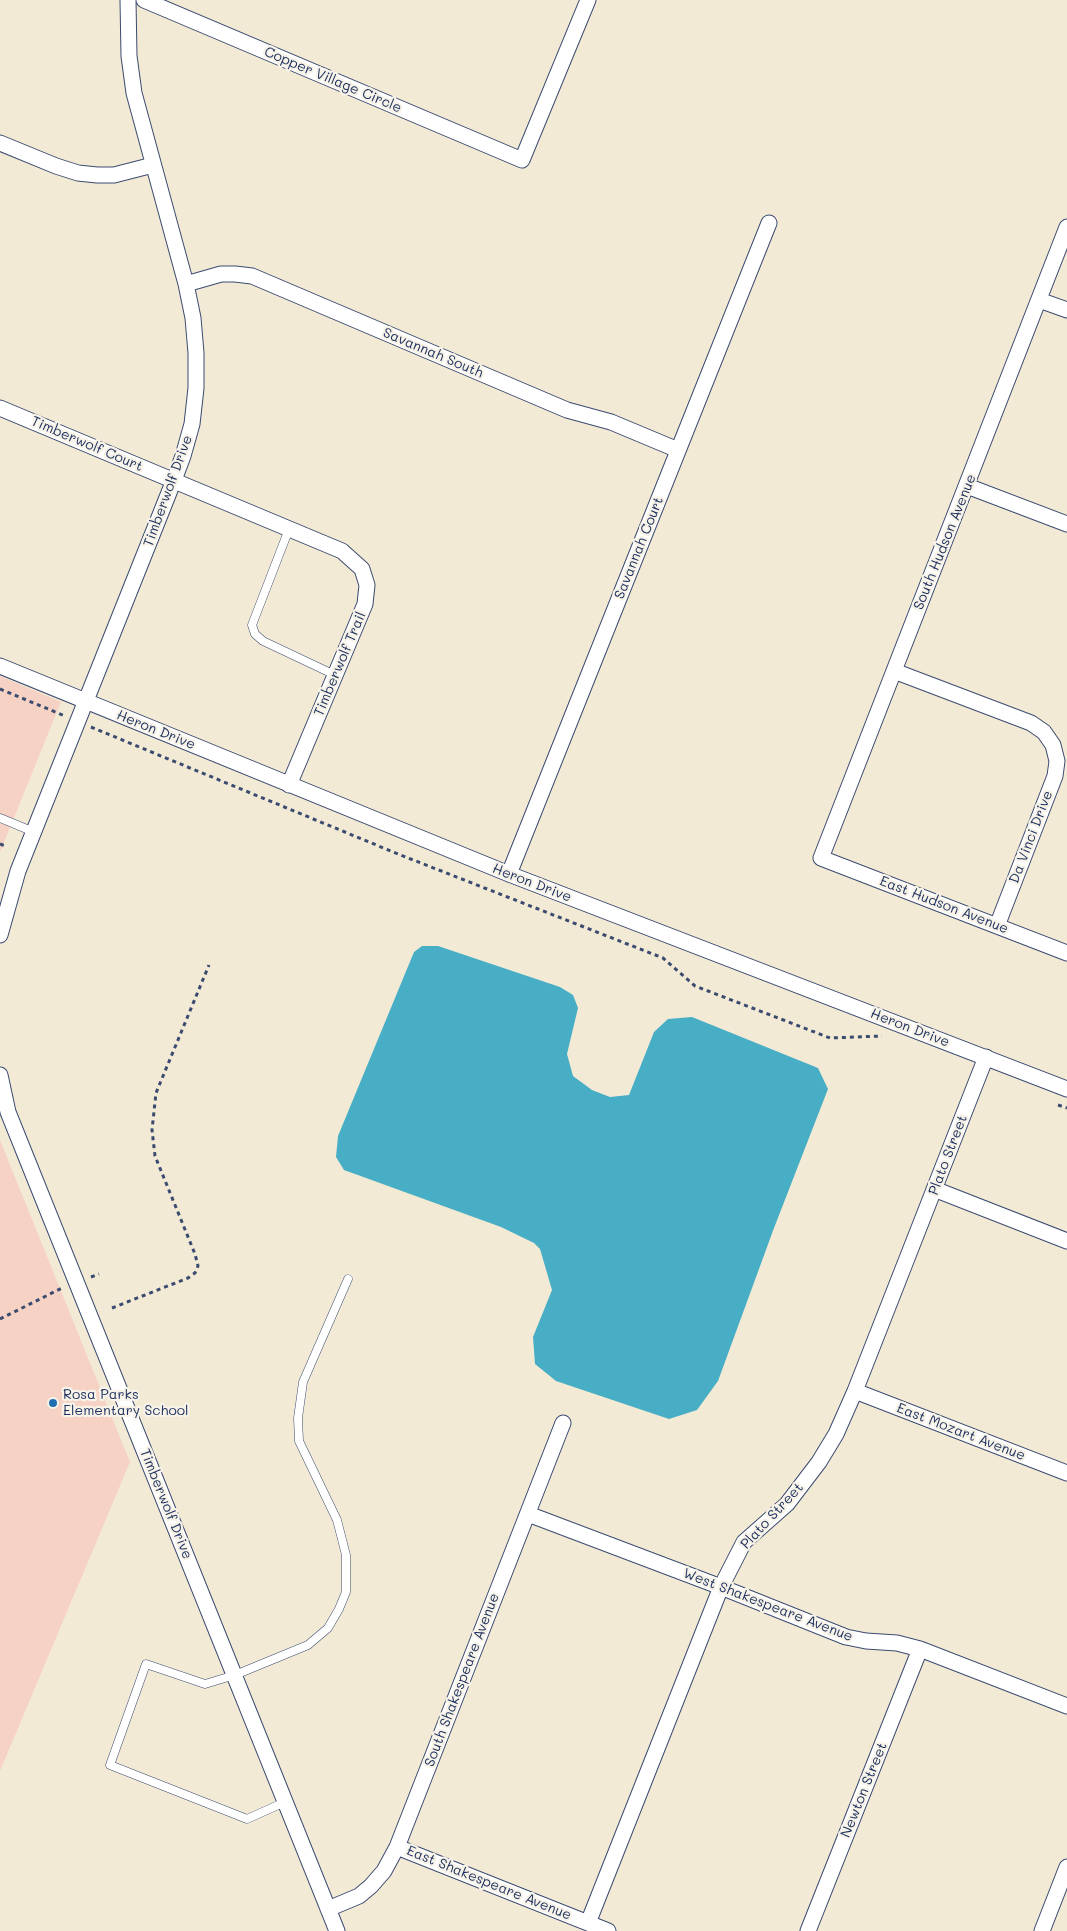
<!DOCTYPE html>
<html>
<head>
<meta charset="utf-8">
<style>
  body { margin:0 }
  canvas { display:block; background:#f3ead5 }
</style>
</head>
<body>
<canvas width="1067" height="1931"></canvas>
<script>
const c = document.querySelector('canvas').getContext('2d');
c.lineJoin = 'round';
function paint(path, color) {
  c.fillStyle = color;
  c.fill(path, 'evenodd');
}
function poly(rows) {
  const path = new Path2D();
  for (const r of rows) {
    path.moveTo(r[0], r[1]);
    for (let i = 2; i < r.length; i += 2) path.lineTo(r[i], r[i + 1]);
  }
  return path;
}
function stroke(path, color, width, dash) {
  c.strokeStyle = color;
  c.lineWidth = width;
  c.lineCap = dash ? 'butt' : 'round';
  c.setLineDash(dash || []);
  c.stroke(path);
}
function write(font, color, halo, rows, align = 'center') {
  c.font = font + ' Mali,sans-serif';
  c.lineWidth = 4.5;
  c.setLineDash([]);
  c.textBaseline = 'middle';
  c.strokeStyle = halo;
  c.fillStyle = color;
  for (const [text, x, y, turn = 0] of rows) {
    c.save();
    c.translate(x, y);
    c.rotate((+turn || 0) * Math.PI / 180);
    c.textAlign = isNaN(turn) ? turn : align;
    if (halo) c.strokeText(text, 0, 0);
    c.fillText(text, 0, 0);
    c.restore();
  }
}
const built = poly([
  [0,676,61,702,0,852],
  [0,1140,130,1462,0,1771]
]);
const water = poly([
  [422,946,438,946,560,987,573,995,578,1008,567,1054,573,1076,592,1090,610,1097,629,1095,654,1032,668,1019,692,1017,818,1068,828,1089,774,1228,718,1381,697,1410,669,1419,556,1381,535,1364,533,1337,552,1290,540,1249,534,1243,501,1227,344,1170,336,1157,338,1136,414,952]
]);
const path = poly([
  [0,689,65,716],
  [91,727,398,854,663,958,695,986,830,1038,882,1036],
  [0,844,5,846],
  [1058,1105,1067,1108],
  [91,1277,99,1274],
  [112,1308,188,1278,195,1273,198,1266,195,1254,155,1156,152,1130,156,1093,209,965],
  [0,1319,62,1288]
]);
const lane = poly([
  [289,529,252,625,255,634,263,641,335,675],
  [0,818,34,832],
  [285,1802,247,1819,110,1765,146,1664,205,1684,235,1675,308,1645,328,1628,339,1609,346,1592,346,1555,337,1520,299,1441,298,1418,303,1382,348,1279]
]);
const street = poly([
  [144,0,522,160,588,0],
  [0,143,56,166,78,173,97,175,114,175,153,165],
  [1067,227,821,858,1067,953],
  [186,284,221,274,235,274,252,276,567,410,611,422,678,450],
  [1039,300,1067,310],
  [0,408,342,551,362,569,367,585,365,604,289,785],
  [967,486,1067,524],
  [0,666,509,874,1067,1089],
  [894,671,1031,723,1044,732,1053,745,1057,761,1055,776,997,926],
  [509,874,769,223],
  [0,935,18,871,174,480,183,456,192,424,196,388,196,353,193,318,186,284,134,93,129,56,128,0],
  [0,1075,8,1112,337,1931],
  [934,1189,1067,1241],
  [855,1391,1067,1473],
  [528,1514,721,1587,846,1637,866,1641,897,1643,920,1649,1067,1706],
  [397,1847,608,1931],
  [328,1909,359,1896,371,1886,384,1871,397,1847,563,1423],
  [588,1923,721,1587,744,1542,787,1504,819,1462,836,1434,855,1391,986,1057],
  [808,1931,920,1649],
  [1042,1931,1067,1867]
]);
const markers = [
  [53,1403,5,"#1f6fb2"]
];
const streetNames = [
  ["Copper Village Circle",333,80,23],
  ["Savannah South",433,353,23],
  ["Timberwolf Court",87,444,23],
  ["Timberwolf Drive",168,491,-70],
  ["South Hudson Avenue",945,542,-68],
  ["Savannah Court",639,548,-68],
  ["Timberwolf Trail",340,664,-67],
  ["Heron Drive",156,730,22],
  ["Da Vinci Drive",1031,837,-69],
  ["Heron Drive",532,883,21],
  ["East Hudson Avenue",944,905,21],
  ["Heron Drive",910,1028,21],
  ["Plato Street",948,1155,-69],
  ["East Mozart Avenue",961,1432,21],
  ["Timberwolf Drive",166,1504,68],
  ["Plato Street",772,1516,-47],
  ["West Shakespeare Avenue",768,1605,21],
  ["South Shakespeare Avenue",462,1680,-69],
  ["Newton Street",864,1790,-68],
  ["East Shakespeare Avenue",489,1883,22]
];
const poiNames = [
  ["Rosa Parks",63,1395],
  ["Elementary School",63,1411]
];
paint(built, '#f6d2c4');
paint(water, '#47aec6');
stroke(lane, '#3b4b70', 9);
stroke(street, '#3b4b70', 17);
stroke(path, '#3b4b70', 3, [4, 4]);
stroke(lane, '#fff', 8);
stroke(street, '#fff', 15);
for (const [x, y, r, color] of markers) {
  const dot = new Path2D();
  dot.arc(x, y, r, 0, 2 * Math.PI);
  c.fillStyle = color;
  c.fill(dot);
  stroke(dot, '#f7f3e8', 2);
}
write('14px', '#1b2f5e', '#f7f3e8', streetNames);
write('14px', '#1b2f5e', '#f7f3e8', poiNames, 'left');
</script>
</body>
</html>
